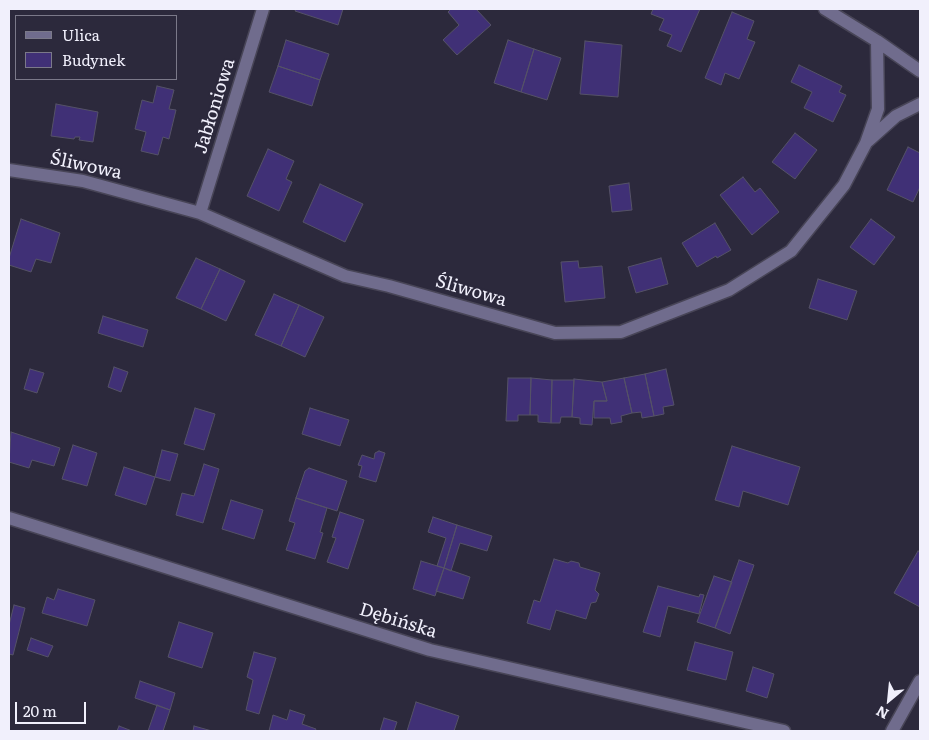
<!DOCTYPE html>
<html>
<head>
<meta charset="utf-8">
<style>
  body { margin:0 }
  #map { position:relative; width:929px; height:740px; overflow:hidden; background:#2c293c; font-family:Literata,serif }
  canvas { display:block }
  .frame { position:absolute; inset:0; border:10px solid #f1f0fc; pointer-events:none }
  .legend { position:absolute; left:15px; top:15px; width:162px; height:65px; box-sizing:border-box; background:#2c293c; border:1px solid #7b7989; margin:0; padding:6px 9px; list-style:none; font-size:15px; color:#f1f0fc }
  .legend li { display:flex; align-items:center; gap:10px; height:25px }
  .legend b { width:25px; border:1px solid #7b7989 }
  .north { position:absolute; left:864px; top:675px; width:50px; height:50px; -webkit-text-stroke:4px #2c293c; paint-order:stroke; rotate:208deg; font-size:14px; font-weight:700; line-height:20px; text-align:center; color:#f1f0fc }
  .north::after { content:''; display:block; margin:auto; width:18px; height:22px; background:#f1f0fc; clip-path:polygon(50% 0,100% 100%,50% 72%,0 100%) }
  .scale { position:absolute; left:15px; top:702px; width:71px; height:22px; box-sizing:border-box; border:2px solid #f1f0fc; border-top:0; padding-left:6px; font-size:15px; line-height:18px; white-space:nowrap; color:#f1f0fc; -webkit-text-stroke:4px #2c293c; paint-order:stroke }
</style>
</head>
<body>
<div id="map">
<canvas width="929" height="740"></canvas>
<div class="frame"></div>
<ul class="legend">
<li><b style="height:6px;background:#706c8d"></b>Ulica</li>
<li><b style="height:14px;background:#403076"></b>Budynek</li>
</ul>
<div class="north">N</div>
<div class="scale">20 m</div>
</div>
<script>
const c = document.querySelector('canvas').getContext('2d');
c.lineJoin = 'round';
function paint(path, color) {
  c.fillStyle = color;
  c.fill(path, 'evenodd');
}
function poly(rows) {
  const path = new Path2D();
  for (const r of rows) {
    path.moveTo(r[0], r[1]);
    for (let i = 2; i < r.length; i += 2) path.lineTo(r[i], r[i + 1]);
  }
  return path;
}
function stroke(path, color, width, dash) {
  c.strokeStyle = color;
  c.lineWidth = width;
  c.lineCap = dash ? 'butt' : 'round';
  c.setLineDash(dash || []);
  c.stroke(path);
}
function write(font, color, halo, rows, align = 'center') {
  c.font = font + ' Literata,serif';
  c.lineWidth = 4;
  c.setLineDash([]);
  c.textBaseline = 'middle';
  c.strokeStyle = halo;
  c.fillStyle = color;
  for (const [text, x, y, turn = 0] of rows) {
    c.save();
    c.translate(x, y);
    c.rotate((+turn || 0) * Math.PI / 180);
    c.textAlign = isNaN(turn) ? turn : align;
    if (halo) c.strokeText(text, 0, 0);
    c.fillText(text, 0, 0);
    c.restore();
  }
}
const building = poly([
  [296,9,343,9,338,25,295,11,296,9],
  [451,9,476,9,491,25,457,55,443,40,459,25,448,12,451,9],
  [653,9,700,9,681,52,667,46,672,35,659,30,664,19,651,14,653,9],
  [732,12,754,21,747,39,755,42,739,79,725,73,721,85,705,78,732,12],
  [286,40,329,54,320,80,278,66,286,40],
  [508,40,534,49,521,92,494,83,508,40],
  [585,41,622,45,618,97,580,94,585,41],
  [534,49,561,58,547,100,521,92,534,49],
  [799,65,842,86,839,92,846,95,833,122,804,108,812,92,791,82,799,65],
  [278,66,320,80,312,106,269,92,278,66],
  [157,86,174,90,169,109,176,110,169,139,163,137,158,155,141,151,146,132,135,129,142,100,153,103,157,86],
  [56,104,98,112,93,142,79,140,80,137,75,137,74,139,51,136,56,104],
  [795,133,817,150,795,179,772,162,795,133],
  [908,147,920,153,920,187,913,202,887,190,908,147],
  [268,149,294,161,286,179,292,182,279,211,247,196,268,149],
  [743,177,755,192,760,188,779,212,752,235,720,195,743,177],
  [629,183,632,210,612,212,609,186,629,183],
  [320,184,363,204,345,242,303,222,320,184],
  [21,219,60,233,51,263,36,259,31,272,9,265,9,258,21,219],
  [871,219,895,237,874,265,850,247,871,219],
  [715,223,731,250,717,258,716,256,697,267,682,243,715,223],
  [196,258,220,269,201,309,176,298,196,258],
  [661,258,668,284,636,293,628,267,661,258],
  [578,261,579,268,602,266,605,298,565,302,561,262,578,261],
  [220,269,245,281,226,321,201,309,220,269],
  [818,279,857,291,847,320,809,308,818,279],
  [274,294,299,305,281,346,255,335,274,294],
  [299,305,324,317,305,357,281,346,299,305],
  [103,316,148,330,143,347,98,333,103,316],
  [114,367,128,372,121,392,108,387,114,367],
  [30,369,44,373,37,393,24,389,30,369],
  [666,369,674,405,663,407,664,414,654,416,645,374,666,369],
  [645,374,654,416,642,418,641,412,632,413,624,378,645,374],
  [508,378,531,378,530,415,518,415,518,421,506,421,508,378],
  [531,378,552,380,551,423,538,422,538,415,530,415,531,378],
  [624,378,632,413,621,416,622,422,611,424,610,418,594,418,594,401,607,401,602,382,624,378],
  [574,379,602,382,607,401,594,401,592,425,580,424,580,418,572,417,574,379],
  [552,380,574,380,572,417,561,417,560,423,551,423,552,380],
  [195,408,215,414,204,450,184,444,195,408],
  [310,408,349,420,340,446,302,434,310,408],
  [11,432,60,448,54,466,32,460,29,468,9,462,11,432],
  [73,445,97,453,87,486,62,479,73,445],
  [732,446,800,467,788,505,743,491,739,507,715,500,732,446],
  [162,450,178,454,170,481,155,477,162,450],
  [379,451,385,453,376,482,359,477,362,466,358,465,362,455,374,459,375,453,379,451],
  [204,464,219,469,203,523,176,515,182,493,194,496,204,464],
  [124,467,155,477,146,505,115,495,124,467],
  [309,468,347,481,337,511,296,498,305,471,309,468],
  [296,498,327,508,320,532,323,533,315,559,286,550,295,523,289,521,296,498],
  [231,500,263,510,254,539,222,529,231,500],
  [340,512,364,520,348,569,327,562,336,538,332,537,340,512],
  [433,517,457,525,444,568,437,566,446,538,428,532,433,517],
  [457,525,492,536,487,551,460,543,451,571,444,568,457,525],
  [918,551,920,552,920,607,894,593,918,551],
  [554,559,568,563,571,561,579,563,580,567,600,573,595,590,599,594,596,602,591,603,586,619,556,610,550,630,527,623,534,600,540,602,554,559],
  [739,560,754,565,730,634,715,628,739,560],
  [421,561,444,568,435,596,413,589,421,561],
  [444,568,470,577,463,599,436,591,444,568],
  [714,576,732,582,715,628,697,622,714,576],
  [658,586,699,597,700,594,704,595,699,614,668,606,660,637,643,632,658,586],
  [58,589,95,600,87,626,42,613,47,597,54,600,58,589],
  [14,605,25,608,13,655,9,654,9,625,14,605],
  [179,622,213,633,202,668,168,657,179,622],
  [31,638,53,646,48,657,27,650,31,638],
  [695,642,733,652,726,680,687,670,695,642],
  [254,652,276,658,259,714,246,710,253,680,247,677,254,652],
  [753,667,774,674,767,698,746,691,753,667],
  [140,681,175,693,170,710,135,698,140,681],
  [416,702,459,716,454,731,407,731,416,702],
  [157,705,170,710,163,731,148,731,157,705],
  [290,710,305,715,302,724,316,729,315,731,269,731,273,715,287,720,290,710],
  [384,718,397,722,394,731,380,731,384,718],
  [119,726,132,731,117,731,119,726],
  [194,726,212,731,193,731,194,726]
]);
const minor = poly([
  [825,9,877,41,920,71],
  [868,141,896,116,920,104],
  [9,170,83,181,200,213,345,276,389,286,555,333,621,332,729,290,791,251,844,185,866,143,878,109,877,41],
  [200,213,263,9],
  [892,731,920,681]
]);
const tertiary = poly([
  [9,518,430,650,784,731]
]);
const streetNames = [
  ["Jabłoniowa",215,106,-73],
  ["Śliwowa",86,166,12],
  ["Śliwowa",471,291,16],
  ["Dębińska",398,621,17]
];
paint(building, '#403076');
stroke(building, '#555267', 1);
stroke(minor, '#484557', 15);
stroke(tertiary, '#484557', 15);
stroke(minor, '#706c8d', 12);
stroke(tertiary, '#706c8d', 12);
write('18px', '#f1f0fc', '#2c293c', streetNames);
</script>
</body>
</html>
